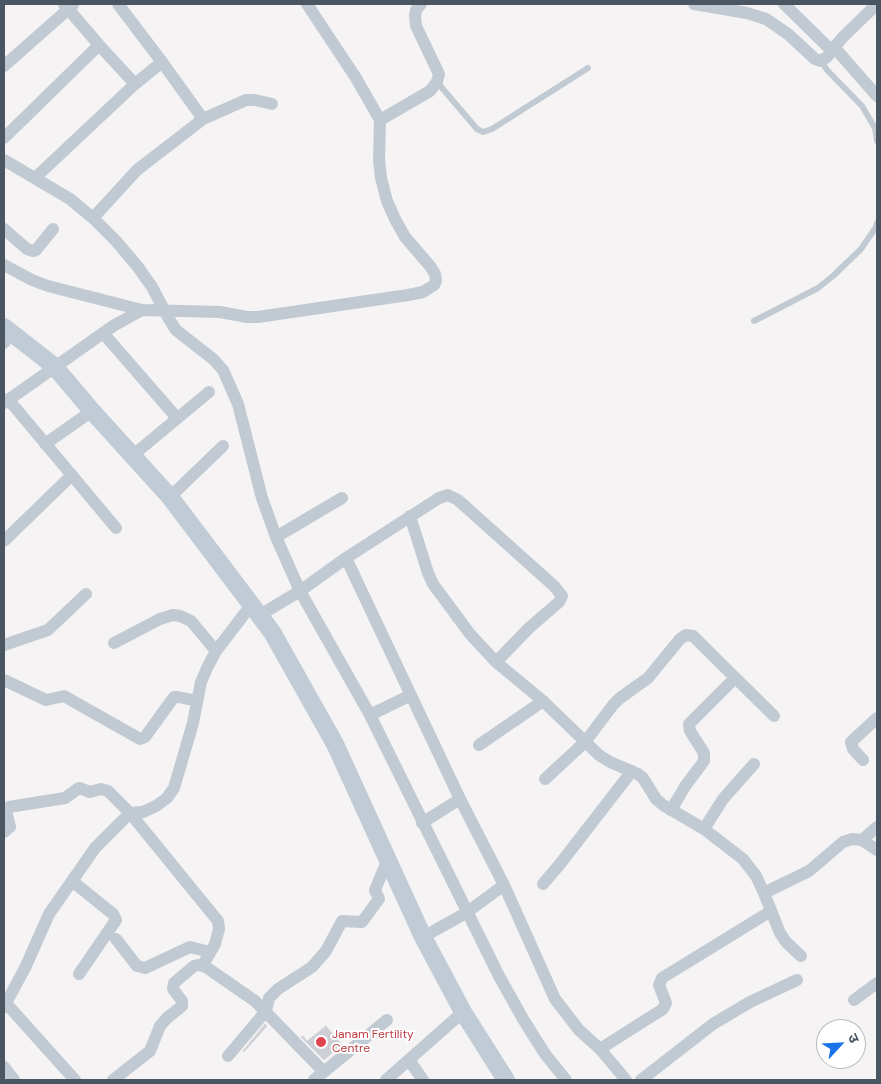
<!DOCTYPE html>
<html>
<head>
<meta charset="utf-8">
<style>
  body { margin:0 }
  #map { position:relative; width:881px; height:1084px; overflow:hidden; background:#f5f3f3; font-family:"DM Sans","Noto Sans Devanagari",sans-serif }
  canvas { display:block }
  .frame { position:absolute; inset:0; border:5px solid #4a5661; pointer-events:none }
  .north { position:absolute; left:816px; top:1019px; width:50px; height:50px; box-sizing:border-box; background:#fff; border:1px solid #b7bbc0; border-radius:50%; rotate:65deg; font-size:14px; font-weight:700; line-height:20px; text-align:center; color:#4a5661 }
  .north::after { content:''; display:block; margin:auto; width:18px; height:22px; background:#1a73e8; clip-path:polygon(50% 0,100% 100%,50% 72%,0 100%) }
</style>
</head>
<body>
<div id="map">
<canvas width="881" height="1084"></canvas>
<div class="frame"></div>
<div class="north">उ</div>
</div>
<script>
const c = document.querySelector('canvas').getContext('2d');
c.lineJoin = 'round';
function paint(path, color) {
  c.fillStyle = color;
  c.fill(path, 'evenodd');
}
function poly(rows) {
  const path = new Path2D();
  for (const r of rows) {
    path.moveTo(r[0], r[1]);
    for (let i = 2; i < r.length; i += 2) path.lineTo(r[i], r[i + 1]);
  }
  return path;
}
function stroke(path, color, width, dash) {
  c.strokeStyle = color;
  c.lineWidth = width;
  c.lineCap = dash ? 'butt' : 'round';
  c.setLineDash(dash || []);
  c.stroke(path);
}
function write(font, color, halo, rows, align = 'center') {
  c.font = font + ' "DM Sans",sans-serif';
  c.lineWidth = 4;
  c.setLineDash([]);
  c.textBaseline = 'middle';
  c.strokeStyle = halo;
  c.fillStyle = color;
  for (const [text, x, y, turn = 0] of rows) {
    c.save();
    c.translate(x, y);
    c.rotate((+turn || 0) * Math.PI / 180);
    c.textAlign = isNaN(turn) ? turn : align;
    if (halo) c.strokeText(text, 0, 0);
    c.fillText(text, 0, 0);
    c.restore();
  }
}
const building = poly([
  [265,1024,267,1026,244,1052,243,1051,265,1024],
  [326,1026,342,1045,324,1060,301,1037,303,1036,307,1041,326,1026]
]);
const lane = poly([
  [821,61,827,70,862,106,875,128,877,141],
  [437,82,477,129,483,132,492,129,588,68],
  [754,321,818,288,833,276,861,249,876,227,877,223]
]);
const street = poly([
  [64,4,99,45,135,84],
  [118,4,162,62,203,119],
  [694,4,747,13,766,19,788,34,815,59,821,61,827,57,842,38,877,4],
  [784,4,832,51],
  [834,47,877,96],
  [4,66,73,5],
  [380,120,430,91,437,82,439,74,416,26,415,16,416,10,421,4],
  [4,138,99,45],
  [4,160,70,199,93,218,116,241,138,267,152,287,169,319,176,330,213,359,223,370,238,404,262,498,276,537,300,591,370,715,499,976,523,1019,545,1054,566,1080],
  [36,177,135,84,162,62],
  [93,218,137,170,203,119,246,100,255,100,272,104],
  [4,229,27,249,33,251,36,250,53,229],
  [4,265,32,280,48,286,142,310,220,312,247,317,258,317,408,295,423,292,434,285,436,281,435,274,430,266,405,237,395,219,387,201,381,178,379,160,380,120,356,78,307,4],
  [103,333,177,418],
  [4,343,10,332],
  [8,399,116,528],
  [4,403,113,326,142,310],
  [45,444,92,411],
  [132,456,209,392],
  [170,497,223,446],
  [410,516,428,573,433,584,470,634,496,662,543,701,599,755,610,762,638,774,643,778,656,799,663,805,704,829,743,859,756,876,764,893,780,933,786,942,801,956],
  [276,537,342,498],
  [4,541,72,475],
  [346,558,460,799,504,885,555,999,579,1030,600,1049,626,1080],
  [260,615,300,591,346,558,439,498,448,495,458,500,554,586,562,596,559,602,529,628,496,662],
  [114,643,160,619,173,615,180,616,191,621,216,651],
  [4,645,48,630,86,594],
  [4,680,46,700,64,696,140,739,145,737,174,697,178,697,197,701],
  [370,715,411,695],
  [479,745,543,701],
  [863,760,853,749,851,742,877,718],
  [545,779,585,742,613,705,620,698,648,678,680,639,686,635,693,636,774,716],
  [671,810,686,785,704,761,704,753,690,731,689,724,735,678],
  [130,813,143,812,156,806,167,798,174,788,193,723,201,682,207,668,216,651,252,604],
  [130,813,218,921,219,929,215,944,203,965],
  [422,823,460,799],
  [704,829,723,799,754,764],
  [4,832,10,827,6,811,9,807,65,798,79,788,90,792,101,789,108,791,130,813,95,848,49,914,25,968,4,1007],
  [862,840,877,827],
  [72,881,113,914,116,920,79,974],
  [543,884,560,864,632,771],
  [764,893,809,871,843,842,852,839,862,840,877,850],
  [423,937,466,913,504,885],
  [116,939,137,966,145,968,190,947,210,952],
  [854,1000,877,983],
  [4,1001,75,1080],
  [600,1049,663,1009,666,1003,659,985,662,978,771,911],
  [228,1056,266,1011,269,998,278,989,312,967,326,951,342,921,362,922,379,899,375,890,388,859],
  [409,1060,423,1080],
  [4,1067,14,1080],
  [113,1080,150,1051,160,1026,167,1018,182,1006,182,1001,173,989,174,983,194,966,199,965,206,967,255,1001,324,1072],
  [314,1080,387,1020],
  [386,1080,463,1012],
  [641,1080,713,1024,750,1002,797,980]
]);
const secondary = poly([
  [4,327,54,366,92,411,170,497,272,632,335,744,423,937,463,1012,506,1080]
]);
const markers = [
  [321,1042,6,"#e0444e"]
];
const healthNames = [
  ["Janam Fertility",332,1035],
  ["Centre",332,1049]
];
paint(building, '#cdcfd5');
stroke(building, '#d7d9de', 1);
stroke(lane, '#c1cad2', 6);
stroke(street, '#c1cad2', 12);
stroke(secondary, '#c1cbd6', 18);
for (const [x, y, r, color] of markers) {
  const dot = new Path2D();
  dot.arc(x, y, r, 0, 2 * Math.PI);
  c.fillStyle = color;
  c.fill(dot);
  stroke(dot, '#fff', 2);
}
write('12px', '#be3a42', '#fff', healthNames, 'left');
</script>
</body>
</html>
